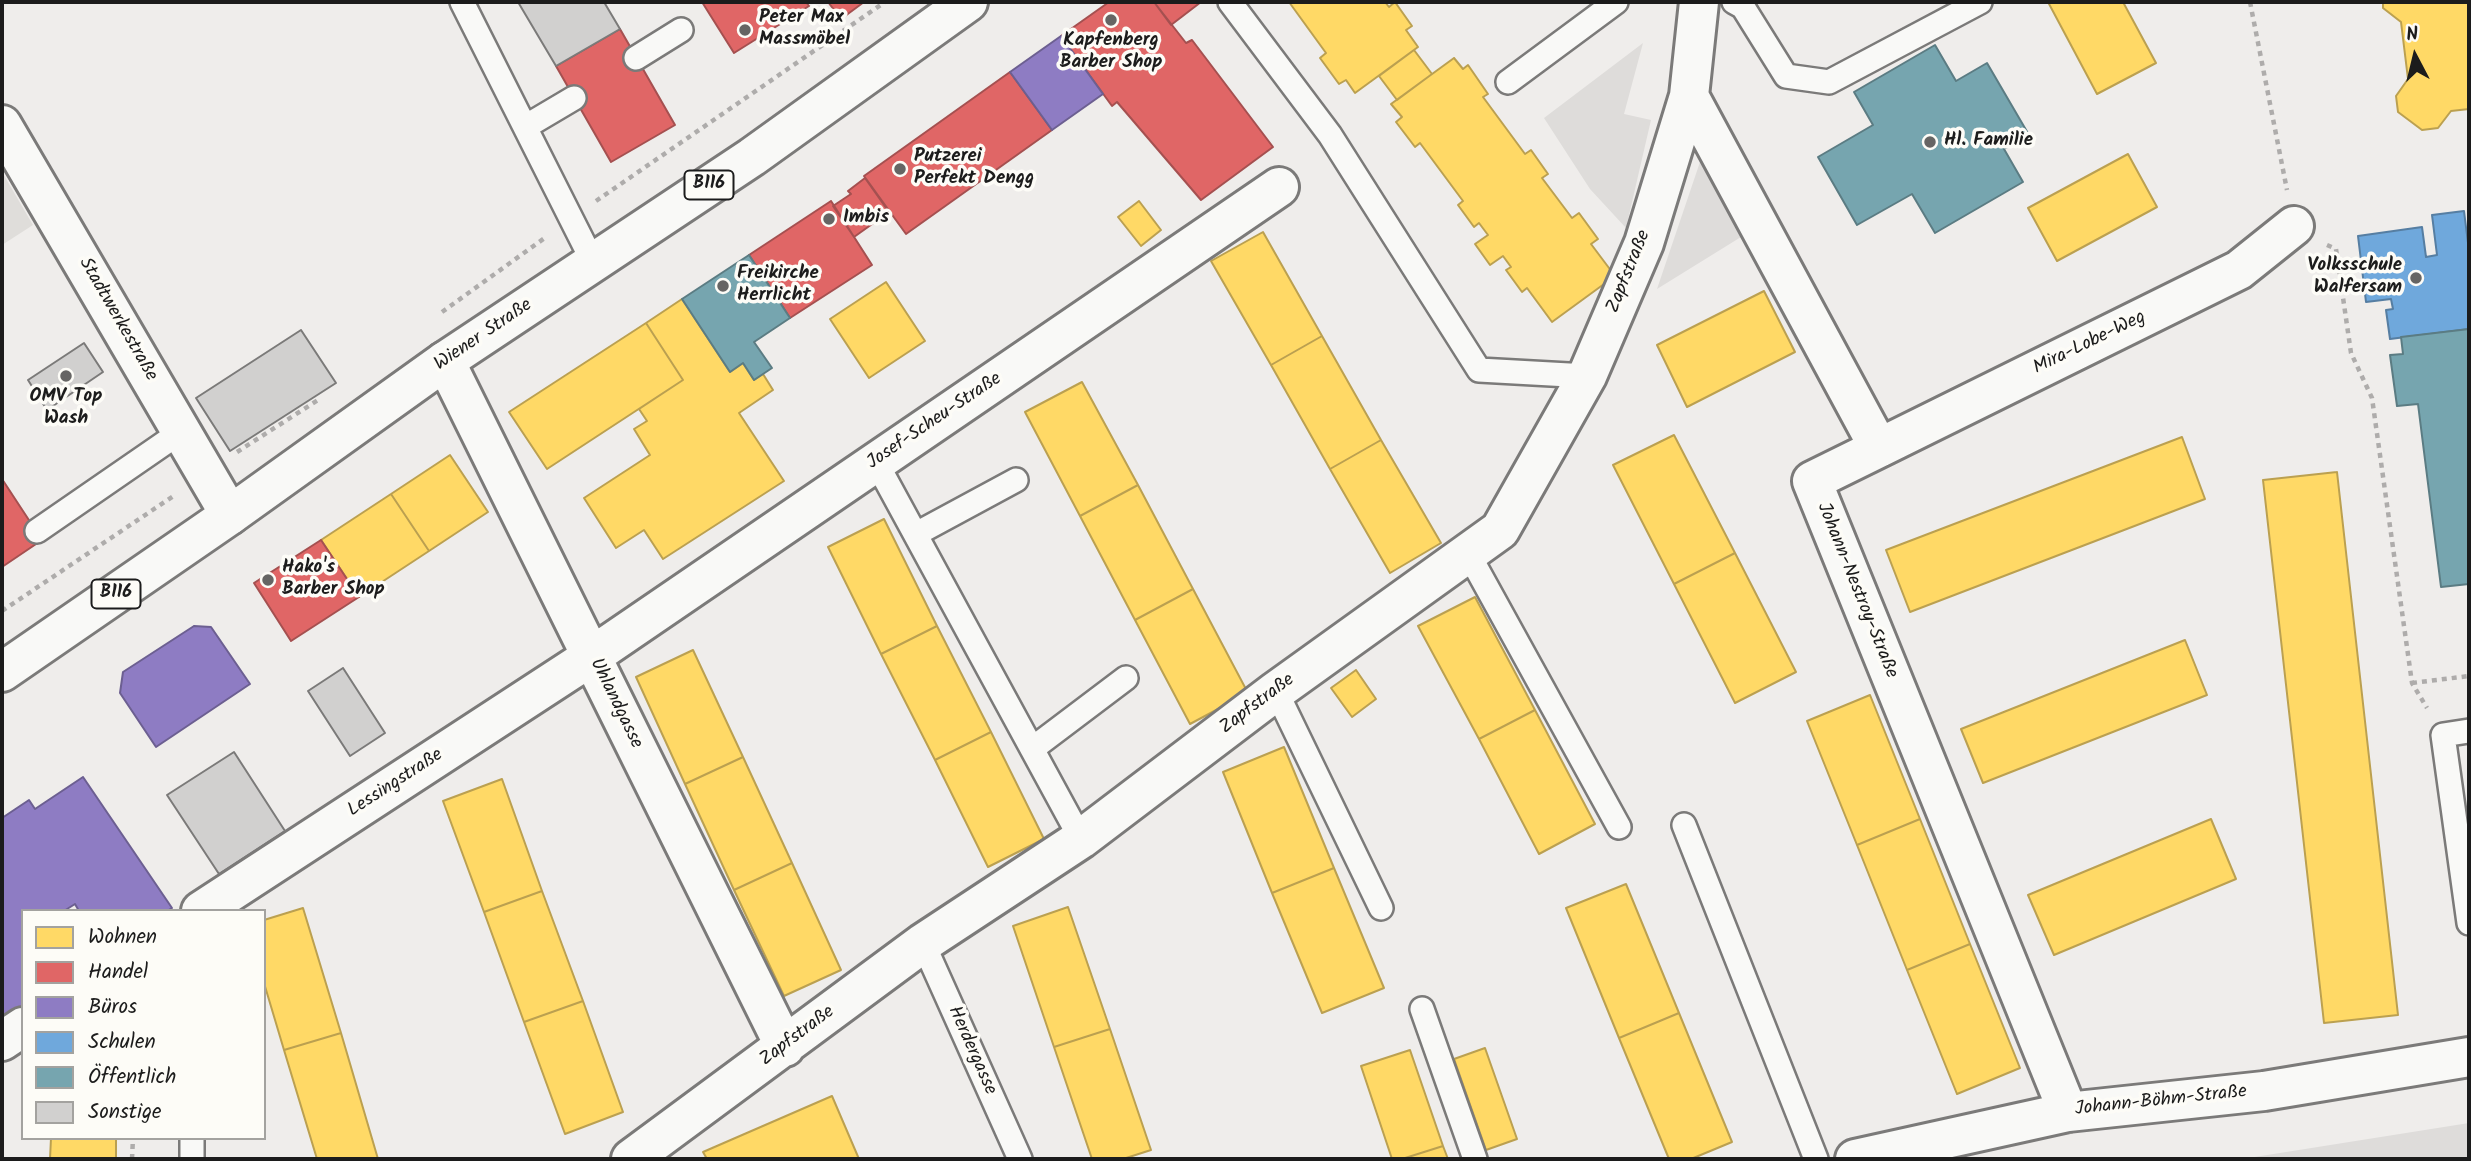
<!DOCTYPE html>
<html>
<head>
<meta charset="utf-8">
<style>
  body { margin:0 }
  #map { position:relative; width:2471px; height:1161px; overflow:hidden; background:#efedeb; font-family:Kalam,sans-serif }
  canvas { display:block }
  .frame { position:absolute; inset:0; border:4px solid #1c1c1c; pointer-events:none }
  .legend { position:absolute; left:21px; top:909px; width:245px; height:231px; box-sizing:border-box; background:#fdfcf7; border:2px solid #a3a29f; margin:0; padding:9px 12px; list-style:none; font-size:21px; color:#1c1c1c }
  .legend li { display:flex; align-items:center; gap:14px; height:35px }
  .legend b { width:35px; border:2px solid #a3a29f }
  .north { position:absolute; left:2380px; top:21px; width:70px; height:70px; -webkit-text-stroke:5px #fdfcf7; paint-order:stroke; rotate:353deg; font-size:19px; font-weight:700; line-height:28px; text-align:center; color:#1c1c1c }
  .north::after { content:''; display:block; margin:auto; width:24px; height:32px; background:#1c1c1c; clip-path:polygon(50% 0,100% 100%,50% 72%,0 100%) }
</style>
</head>
<body>
<div id="map">
<canvas width="2471" height="1161"></canvas>
<div class="frame"></div>
<ul class="legend">
<li><b style="height:19px;background:#ffd966"></b>Wohnen</li>
<li><b style="height:19px;background:#e06666"></b>Handel</li>
<li><b style="height:19px;background:#8e7cc3"></b>Büros</li>
<li><b style="height:19px;background:#6fa8dc"></b>Schulen</li>
<li><b style="height:19px;background:#76a5af"></b>Öffentlich</li>
<li><b style="height:19px;background:#d1d0cf"></b>Sonstige</li>
</ul>
<div class="north">N</div>
</div>
<script>
const c = document.querySelector('canvas').getContext('2d');
c.lineJoin = 'round';
function paint(path, color) {
  c.fillStyle = color;
  c.fill(path, 'evenodd');
}
function poly(rows) {
  const path = new Path2D();
  for (const r of rows) {
    path.moveTo(r[0], r[1]);
    for (let i = 2; i < r.length; i += 2) path.lineTo(r[i], r[i + 1]);
  }
  return path;
}
function stroke(path, color, width, dash) {
  c.strokeStyle = color;
  c.lineWidth = width;
  c.lineCap = dash ? 'butt' : 'round';
  c.setLineDash(dash || []);
  c.stroke(path);
}
function write(font, color, halo, rows, align = 'center') {
  c.font = font + ' Kalam,sans-serif';
  c.lineWidth = 7;
  c.setLineDash([]);
  c.textBaseline = 'middle';
  c.strokeStyle = halo;
  c.fillStyle = color;
  for (const [text, x, y, turn = 0] of rows) {
    c.save();
    c.translate(x, y);
    c.rotate((+turn || 0) * Math.PI / 180);
    c.textAlign = isNaN(turn) ? turn : align;
    if (halo) c.strokeText(text, 0, 0);
    c.fillText(text, 0, 0);
    c.restore();
  }
}
const built = poly([
  [2,172,33,225,2,245]
]);
const green = poly([
  [1643,43,1624,114,1651,120,1626,228,1590,189,1544,118],
  [1700,162,1741,237,1657,289],
  [2469,1123,2469,1159,2242,1159]
]);
const homes = poly([
  [1289,2,1385,2,1389,7,1395,2,1412,26,1406,30,1418,47,1355,93,1346,80,1339,84,1320,58,1326,53,1289,2],
  [2048,2,2123,2,2156,63,2097,94,2048,2],
  [2383,2,2469,2,2469,109,2451,111,2438,128,2422,130,2398,112,2396,96,2408,79,2401,22,2383,8,2383,2],
  [1414,50,1432,74,1397,100,1379,76,1414,50],
  [1454,58,1463,69,1468,65,1488,94,1483,97,1525,154,1531,150,1548,174,1542,178,1572,218,1579,213,1598,239,1591,244,1615,276,1552,322,1527,288,1522,292,1506,270,1511,267,1503,256,1490,265,1475,244,1488,235,1479,223,1474,227,1458,205,1463,201,1420,143,1415,147,1396,122,1402,117,1391,104,1454,58],
  [2128,154,2157,207,2057,261,2028,208,2128,154],
  [1139,201,1161,230,1141,246,1118,217,1139,201],
  [1263,232,1322,336,1271,365,1211,261,1263,232],
  [886,282,925,341,869,378,830,319,886,282],
  [1764,291,1795,352,1687,407,1657,345,1764,291],
  [682,299,730,372,743,363,754,380,763,374,773,390,739,413,784,481,663,559,644,530,616,548,584,498,650,455,634,429,647,421,639,409,683,380,646,323,682,299],
  [646,323,683,380,547,469,509,412,646,323],
  [1322,336,1381,440,1330,469,1271,365,1322,336],
  [1082,382,1138,485,1080,516,1025,412,1082,382],
  [1674,435,1735,553,1674,584,1613,465,1674,435],
  [2182,437,2205,499,1910,612,1886,550,2182,437],
  [1381,440,1441,543,1390,573,1330,469,1381,440],
  [450,455,488,512,429,551,391,494,450,455],
  [2337,472,2398,1015,2324,1023,2263,480,2337,472],
  [1138,485,1193,589,1135,620,1080,516,1138,485],
  [391,494,429,551,359,597,321,540,391,494],
  [884,519,937,626,881,654,828,547,884,519],
  [1735,553,1796,672,1735,703,1674,584,1735,553],
  [1193,589,1248,693,1190,724,1135,620,1193,589],
  [1475,597,1535,710,1479,739,1418,626,1475,597],
  [937,626,991,732,935,760,881,654,937,626],
  [2185,640,2207,695,1983,783,1961,729,2185,640],
  [693,650,743,757,685,784,636,677,693,650],
  [1356,670,1376,699,1352,717,1331,688,1356,670],
  [1870,695,1920,819,1857,845,1807,721,1870,695],
  [1535,710,1595,824,1539,854,1479,739,1535,710],
  [991,732,1044,839,988,867,935,760,991,732],
  [1284,747,1334,868,1272,893,1223,772,1284,747],
  [743,757,792,863,734,890,685,784,743,757],
  [502,779,542,891,484,912,443,801,502,779],
  [1920,819,1970,944,1907,970,1857,845,1920,819],
  [2211,819,2236,879,2054,955,2028,895,2211,819],
  [792,863,841,970,784,996,734,890,792,863],
  [1334,868,1384,988,1322,1013,1272,893,1334,868],
  [1626,884,1679,1013,1619,1038,1566,908,1626,884],
  [542,891,583,1001,524,1022,484,912,542,891],
  [1068,907,1110,1029,1054,1047,1013,926,1068,907],
  [303,908,341,1033,284,1050,264,983,264,920,303,908],
  [1970,944,2020,1068,1957,1094,1907,970,1970,944],
  [583,1001,623,1112,565,1134,524,1022,583,1001],
  [1679,1013,1732,1142,1691,1159,1669,1159,1619,1038,1679,1013],
  [1110,1029,1151,1150,1123,1159,1092,1159,1054,1047,1110,1029],
  [341,1033,378,1159,317,1159,284,1050,341,1033],
  [1485,1048,1517,1139,1486,1150,1454,1059,1485,1048],
  [1410,1050,1443,1146,1402,1159,1392,1159,1361,1066,1410,1050],
  [832,1096,859,1159,707,1159,703,1152,832,1096],
  [51,1138,116,1138,116,1159,50,1159,51,1138],
  [1443,1146,1448,1159,1402,1159,1443,1146]
]);
const shops = poly([
  [702,2,806,2,809,6,734,53,702,2],
  [828,2,864,2,841,19,828,2],
  [1109,2,1154,2,1186,43,1192,40,1273,147,1201,200,1117,102,1112,106,1061,36,1109,2],
  [1154,2,1201,2,1171,25,1154,2],
  [620,29,675,125,611,162,556,66,620,29],
  [1010,72,1052,130,906,234,864,176,1010,72],
  [865,178,889,212,854,237,833,206,851,194,848,191,865,178],
  [831,201,872,265,790,318,749,255,831,201],
  [2,479,42,540,2,567,2,479],
  [321,540,359,597,291,641,254,583,321,540]
]);
const offices = poly([
  [1061,36,1103,94,1052,130,1010,72,1061,36],
  [194,626,211,627,250,684,156,747,120,693,123,672,194,626],
  [83,777,172,908,167,911,79,911,75,904,64,911,23,911,23,1011,2,1025,2,818,29,800,35,809,83,777]
]);
const schools = poly([
  [2464,211,2469,251,2469,329,2390,339,2386,310,2393,309,2391,299,2366,302,2358,236,2422,227,2426,257,2437,255,2432,215,2464,211]
]);
const public = poly([
  [1935,45,1956,81,1987,63,2029,135,2004,149,2023,182,1935,233,1912,194,1857,225,1818,157,1873,125,1854,92,1935,45],
  [749,255,790,318,754,342,772,368,754,380,743,363,730,372,682,299,749,255],
  [2469,329,2469,584,2441,587,2418,404,2397,406,2390,355,2403,354,2401,337,2469,329]
]);
const building = poly([
  [518,2,604,2,620,29,556,66,518,2],
  [301,330,336,383,230,451,196,398,301,330],
  [84,343,103,372,47,410,28,380,84,343],
  [343,668,385,733,350,756,308,691,343,668],
  [234,752,285,831,219,874,167,795,234,752]
]);
const path = poly([
  [2250,2,2287,190],
  [596,201,885,2],
  [2327,245,2336,249,2351,353,2372,398,2412,683,2427,708],
  [442,312,546,237],
  [237,452,318,400],
  [2,611,175,495],
  [2412,683,2469,676],
  [132,1159,133,1138]
]);
const service = poly([
  [462,2,593,262],
  [1230,2,1330,135,1479,370,1587,376],
  [1734,2,1743,7,1786,76,1829,82,1980,2],
  [636,58,681,30],
  [1508,82,1616,2],
  [525,127,574,98],
  [876,462,1081,839],
  [37,531,182,431],
  [916,534,1016,480],
  [1468,553,1619,827],
  [1276,691,1381,908],
  [2469,731,2443,735,2469,923],
  [1032,749,1126,678],
  [1684,825,1816,1159],
  [923,943,1020,1159],
  [1422,1009,1475,1159],
  [192,1159,192,1138]
]);
const minor = poly([
  [1699,2,1689,96,1879,448,1812,481,2068,1112],
  [2,125,230,515],
  [445,361,785,1047],
  [1879,448,2239,270,2294,226],
  [201,911,592,656,1279,187],
  [2,1041,23,1027],
  [631,1159,923,943,1081,839,1276,691,1500,530,1587,376,1644,243,1689,96],
  [1855,1159,2068,1112,2264,1091,2469,1057]
]);
const primary = poly([
  [2,672,230,515,445,361,752,157,968,2]
]);
const markers = [
  [1111,20,7,"#666564"],
  [745,30,7,"#666564"],
  [1930,142,7,"#666564"],
  [900,169,7,"#666564"],
  [829,219,7,"#666564"],
  [2416,278,7,"#666564"],
  [723,286,7,"#666564"],
  [66,376,7,"#666564"],
  [268,580,7,"#666564"]
];
const shields = [
  [709,185,49],
  [116,594,49]
];
const shieldNames = [
  ["B116",709,185],
  ["B116",116,594]
];
const poiNames = [
  ["Peter Max",759,19],
  ["Massmöbel",759,41],
  ["Kapfenberg",1111,42,"center"],
  ["Barber Shop",1111,64,"center"],
  ["Hl. Familie",1944,142],
  ["Putzerei",914,158],
  ["Perfekt Dengg",914,180],
  ["Imbis",843,219],
  ["Volksschule",2402,267,"right"],
  ["Walfersam",2402,289,"right"],
  ["Freikirche",737,275],
  ["Herrlicht",737,297],
  ["OMV Top",66,398,"center"],
  ["Wash",66,420,"center"],
  ["Hako's",282,569],
  ["Barber Shop",282,591]
];
const streetNames = [
  ["Zapfstraße",1630,272,-68],
  ["Stadtwerkestraße",117,320,60],
  ["Wiener Straße",484,336,-34],
  ["Mira-Lobe-Weg",2090,344,-26],
  ["Josef-Scheu-Straße",935,422,-34],
  ["Johann-Nestroy-Straße",1856,591,68],
  ["Uhlandgasse",615,704,64],
  ["Zapfstraße",1258,705,-37],
  ["Lessingstraße",396,784,-33],
  ["Zapfstraße",798,1037,-37],
  ["Herdergasse",971,1051,66],
  ["Johann-Böhm-Straße",2161,1102,-6]
];
paint(built, '#dfddda');
paint(green, '#dedcda');
paint(homes, '#ffd966');
stroke(homes, '#bba050', 2);
paint(shops, '#e06666');
stroke(shops, '#a55050', 2);
paint(offices, '#8e7cc3');
stroke(offices, '#6c5f91', 2);
paint(schools, '#6fa8dc');
stroke(schools, '#567ea2', 2);
paint(public, '#76a5af');
stroke(public, '#5b7c83', 2);
paint(building, '#d1d0cf');
stroke(building, '#7b7a79', 2);
stroke(service, '#7b7a79', 28);
stroke(minor, '#7b7a79', 44);
stroke(primary, '#7b7a79', 44);
stroke(path, '#aeacab', 4.5, [5, 5]);
stroke(service, '#f9f9f7', 23);
stroke(minor, '#f9f9f7', 38);
stroke(primary, '#f9f9f7', 38);
for (const [x, y, r, color] of markers) {
  const dot = new Path2D();
  dot.arc(x, y, r, 0, 2 * Math.PI);
  c.fillStyle = color;
  c.fill(dot);
  stroke(dot, '#fdfcf7', 2.5);
}
for (const [x, y, w] of shields) {
  const box = new Path2D();
  box.roundRect(x - w / 2, y - 14.5, w, 29, 5);
  c.fillStyle = '#fdfcf7';
  c.fill(box);
  stroke(box, '#1c1c1c', 2);
}
write('bold 18px', '#1c1c1c', null, shieldNames);
write('bold 19px', '#1c1c1c', '#fdfcf7', poiNames, 'left');
write('19px', '#1c1c1c', '#fdfcf7', streetNames);
</script>
</body>
</html>
